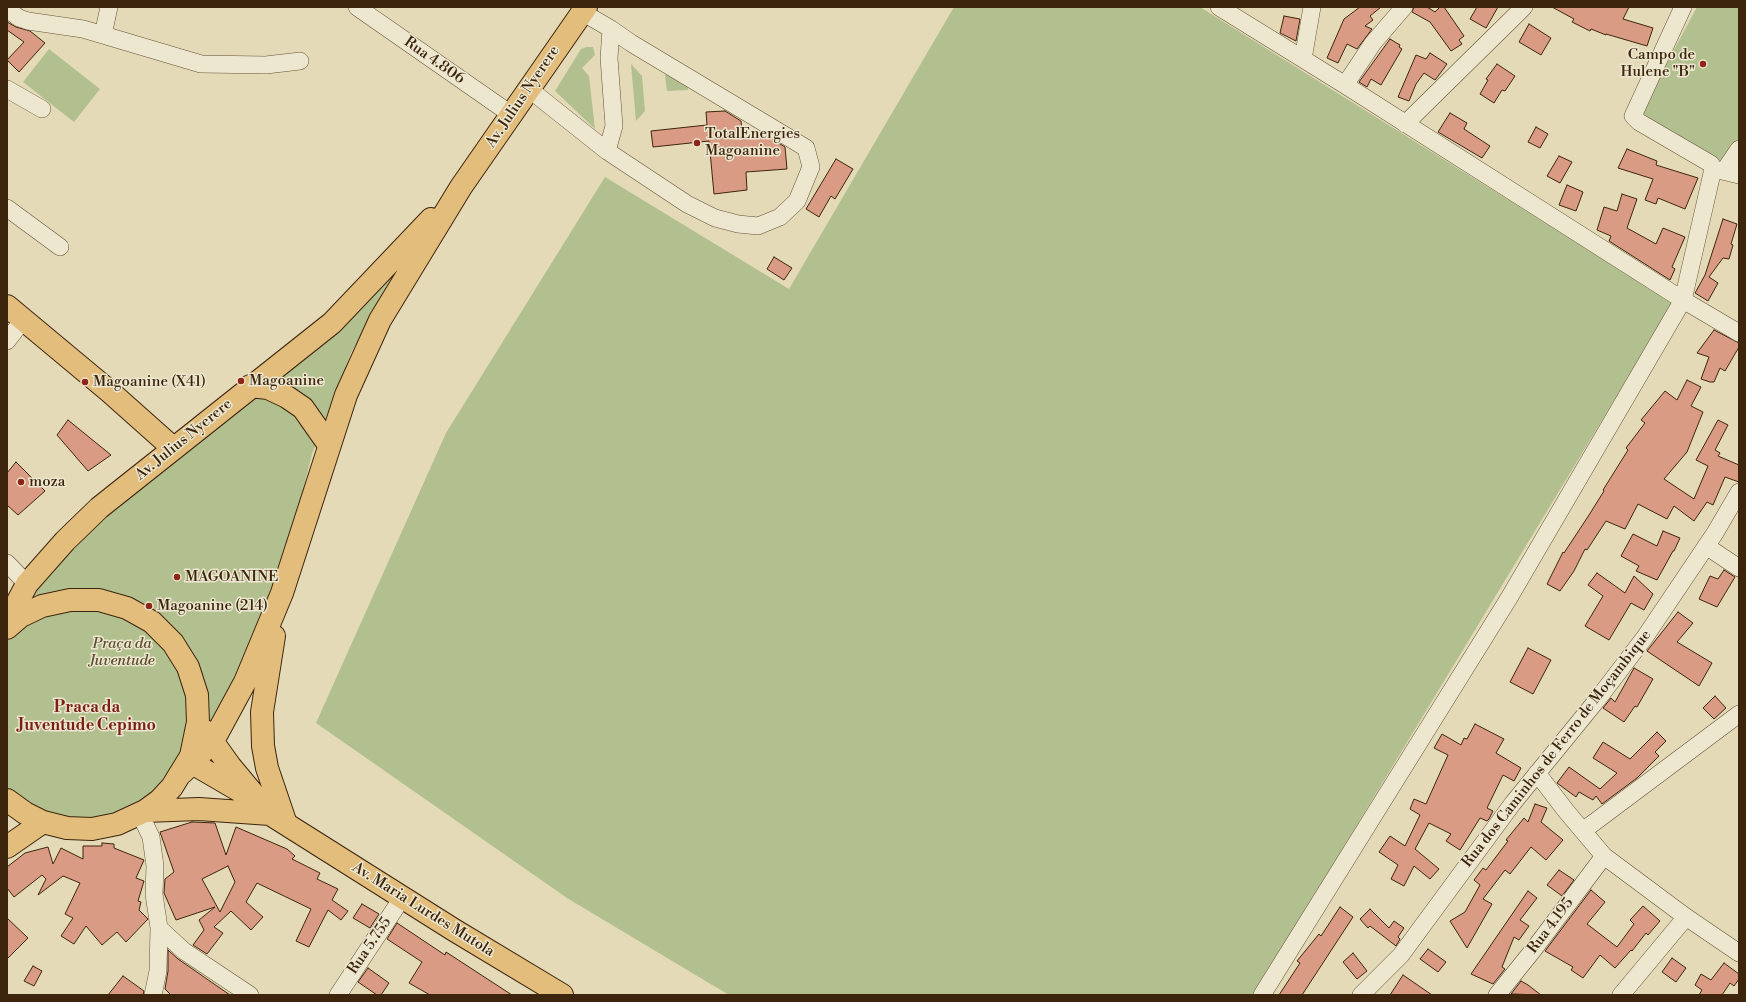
<!DOCTYPE html>
<html>
<head>
<meta charset="utf-8">
<style>
  body { margin:0 }
  #map { position:relative; width:1746px; height:1002px; overflow:hidden; background:#e4dab7; font-family:"Libre Bodoni",serif }
  canvas { display:block }
  .frame { position:absolute; inset:0; border:8px solid #3d250d; pointer-events:none }
</style>
</head>
<body>
<div id="map">
<canvas width="1746" height="1002"></canvas>
<div class="frame"></div>
</div>
<script>
const c = document.querySelector('canvas').getContext('2d');
c.lineJoin = 'round';
function paint(path, color) {
  c.fillStyle = color;
  c.fill(path, 'evenodd');
}
function poly(rows) {
  const path = new Path2D();
  for (const r of rows) {
    path.moveTo(r[0], r[1]);
    for (let i = 2; i < r.length; i += 2) path.lineTo(r[i], r[i + 1]);
  }
  return path;
}
function stroke(path, color, width, dash) {
  c.strokeStyle = color;
  c.lineWidth = width;
  c.lineCap = dash ? 'butt' : 'round';
  c.setLineDash(dash || []);
  c.stroke(path);
}
function write(font, color, halo, rows, align = 'center') {
  c.font = font + ' "Libre Bodoni",serif';
  c.lineWidth = 3;
  c.setLineDash([]);
  c.textBaseline = 'middle';
  c.strokeStyle = halo;
  c.fillStyle = color;
  for (const [text, x, y, turn = 0] of rows) {
    c.save();
    c.translate(x, y);
    c.rotate((+turn || 0) * Math.PI / 180);
    c.textAlign = isNaN(turn) ? turn : align;
    if (halo) c.strokeText(text, 0, 0);
    c.fillText(text, 0, 0);
    c.restore();
  }
}
const green = poly([
  [954,7,1200,7,1673,303,1254,995,729,995,567,898,316,723,446,433,605,177,789,289],
  [1697,7,1739,7,1739,141,1725,168,1636,121],
  [586,47,593,47,595,55,582,68,589,76,595,129,555,91,581,49],
  [49,49,100,89,74,122,23,82],
  [631,64,642,76,645,111,636,121],
  [670,74,688,85,688,90,667,91,665,75],
  [461,187,370,319,351,353,312,454,297,514,255,641,212,728,160,800,92,829,7,800,7,618,46,562,193,440]
]);
const building = poly([
  [1360,7,1381,7,1370,16,1373,20,1365,26,1372,29,1357,49,1347,44,1338,63,1327,58,1344,19,1360,7],
  [1414,7,1427,7,1435,12,1440,7,1444,7,1464,36,1459,40,1462,44,1451,51,1430,22,1412,12,1414,7],
  [1477,7,1498,7,1486,28,1470,19,1477,7],
  [1552,7,1629,7,1623,19,1653,28,1647,46,1606,34,1606,35,1591,29,1590,31,1572,22,1574,19,1552,7],
  [1284,16,1300,19,1296,41,1280,33,1284,16],
  [7,22,16,27,30,31,45,43,19,72,7,60,24,42,7,30,7,22],
  [1529,24,1551,38,1541,55,1519,42,1529,24],
  [1390,39,1400,45,1399,47,1402,49,1381,85,1371,79,1367,87,1359,82,1390,39],
  [1430,53,1447,64,1436,79,1435,80,1424,73,1416,84,1409,101,1398,97,1416,55,1426,59,1430,53],
  [1497,64,1515,76,1505,91,1502,90,1494,103,1480,94,1488,80,1486,79,1497,64],
  [725,111,741,121,743,139,769,137,785,147,787,169,746,172,747,190,714,194,709,141,653,147,651,131,707,125,706,112,725,111],
  [1450,113,1467,123,1464,129,1490,146,1482,158,1438,132,1450,113],
  [1536,127,1548,134,1540,148,1528,142,1536,127],
  [1627,149,1657,161,1656,165,1698,178,1685,209,1658,198,1656,204,1645,200,1653,179,1618,168,1627,149],
  [1559,156,1572,162,1560,183,1547,176,1559,156],
  [836,159,853,169,835,199,831,196,819,217,806,209,836,159],
  [1567,185,1583,192,1576,211,1559,205,1567,185],
  [1622,194,1637,199,1627,228,1656,244,1663,228,1685,237,1672,267,1675,269,1670,280,1609,241,1611,236,1597,230,1604,207,1617,211,1622,194],
  [1723,219,1737,224,1731,244,1733,245,1729,259,1723,258,1709,277,1718,283,1708,301,1695,293,1705,275,1723,219],
  [774,257,792,268,784,280,767,269,774,257],
  [1714,330,1739,343,1739,347,1725,371,1720,368,1714,382,1710,382,1701,379,1709,357,1697,353,1714,330],
  [1687,380,1701,387,1691,406,1703,412,1687,452,1664,479,1694,499,1708,466,1696,460,1718,420,1728,425,1715,450,1720,453,1718,456,1739,465,1739,482,1725,477,1713,505,1707,502,1694,521,1674,506,1667,519,1638,504,1625,529,1606,521,1587,550,1585,549,1574,571,1560,591,1547,584,1563,552,1564,553,1589,515,1604,491,1603,490,1628,450,1626,448,1645,423,1641,420,1665,391,1677,400,1687,380],
  [68,420,111,455,88,471,57,435,68,420],
  [16,462,45,491,18,515,7,505,7,473,16,462],
  [1663,531,1680,538,1674,551,1673,551,1657,580,1636,571,1639,566,1621,556,1633,534,1657,546,1663,531],
  [1724,570,1735,577,1717,607,1699,599,1710,576,1718,579,1724,570],
  [1597,573,1625,593,1634,576,1653,594,1644,610,1631,603,1609,640,1585,626,1603,596,1588,585,1597,573],
  [1678,612,1693,623,1677,642,1712,663,1699,686,1647,651,1678,612],
  [1528,648,1551,660,1533,694,1510,682,1528,648],
  [1634,668,1653,679,1637,707,1635,706,1624,722,1603,708,1611,698,1615,702,1634,668],
  [1715,696,1726,708,1714,719,1703,708,1715,696],
  [1475,724,1504,739,1496,753,1521,768,1514,781,1503,775,1487,808,1493,811,1489,819,1487,821,1480,818,1460,850,1446,841,1451,834,1429,823,1415,849,1439,869,1430,879,1414,866,1404,886,1391,879,1398,865,1379,852,1390,836,1405,846,1420,815,1410,809,1414,799,1426,804,1448,755,1434,748,1442,734,1461,745,1464,738,1467,739,1475,724],
  [1657,732,1666,741,1655,752,1659,756,1637,778,1602,804,1596,796,1593,800,1579,792,1576,797,1557,783,1569,767,1600,789,1617,773,1593,758,1603,742,1630,759,1657,732],
  [1535,804,1547,808,1541,822,1563,840,1546,860,1531,847,1510,874,1505,870,1483,899,1492,904,1467,948,1450,921,1465,912,1480,885,1474,880,1483,868,1486,870,1508,841,1506,840,1524,818,1528,822,1535,804],
  [192,822,215,823,226,855,236,827,287,849,295,856,292,859,320,873,317,879,338,889,332,900,348,911,341,920,328,910,309,947,296,941,311,909,257,883,246,902,263,917,251,930,231,911,214,927,223,933,207,954,193,945,204,930,199,920,215,907,176,920,164,893,165,879,174,872,160,832,192,822],
  [228,866,235,882,220,912,202,879,228,866],
  [102,843,114,844,114,848,144,860,136,878,144,881,138,901,141,902,139,910,148,919,126,942,117,932,102,945,86,926,74,944,61,936,73,918,65,914,80,883,63,876,38,895,46,879,42,875,14,897,7,888,7,867,25,853,48,847,53,864,61,848,83,859,83,846,102,846,102,843],
  [1559,870,1574,880,1562,896,1547,885,1559,870],
  [1591,890,1605,902,1587,924,1617,947,1634,924,1630,920,1643,906,1660,921,1648,935,1646,933,1632,951,1631,950,1615,968,1600,955,1583,978,1571,970,1573,967,1545,951,1591,890],
  [1528,891,1537,898,1520,920,1529,926,1519,940,1514,937,1502,967,1505,969,1493,984,1471,974,1528,891],
  [362,904,379,914,370,928,353,918,362,904],
  [1340,907,1353,917,1302,995,1279,995,1300,963,1297,961,1319,934,1321,936,1340,907],
  [1370,909,1389,928,1394,921,1404,928,1398,937,1400,939,1396,946,1370,926,1368,928,1360,919,1370,909],
  [7,918,28,938,7,959,7,918],
  [397,923,445,955,446,952,512,995,430,995,409,983,422,962,387,939,397,923],
  [1428,949,1446,962,1438,972,1420,959,1428,949],
  [168,950,178,959,230,995,171,995,165,989,168,971,168,950],
  [1353,953,1367,971,1357,979,1343,962,1353,953],
  [1672,958,1686,968,1676,982,1662,972,1672,958],
  [1724,963,1739,974,1739,979,1734,986,1730,983,1722,995,1699,995,1702,990,1695,985,1701,974,1711,980,1724,963],
  [33,966,42,971,34,986,24,981,33,966],
  [368,968,389,983,381,995,377,995,358,982,368,968],
  [1403,975,1432,995,1390,995,1403,975],
  [123,976,144,991,143,995,108,995,123,976],
  [1521,981,1528,985,1541,995,1511,994,1521,981]
]);
const minor = poly([
  [357,7,512,115],
  [1219,7,1345,85,1683,300,1739,333],
  [7,9,19,18,28,21,83,29,201,64,266,65,300,61],
  [582,12,611,29,631,43,806,148,811,167,797,201,780,217,758,226,738,224,715,218,687,204,607,151,614,126,609,58,611,29],
  [103,35,109,7],
  [1303,59,1312,7],
  [1345,85,1373,43,1404,7],
  [7,89,42,109],
  [529,89,607,151],
  [1405,124,1524,7],
  [1714,169,1739,175],
  [1724,171,1739,149],
  [7,208,60,247],
  [7,341,23,320],
  [1706,546,1739,568],
  [7,563,27,584],
  [1537,773,1566,811,1604,856,1686,917,1739,953],
  [140,814,151,837,155,866,154,894,159,928,158,971,153,995],
  [1584,830,1739,714],
  [159,928,184,951,250,995],
  [338,995,402,898],
  [1262,995,1509,598,1683,300,1713,169,1711,164,1639,122,1633,116,1683,7],
  [1361,995,1401,955,1513,803,1597,700,1645,637,1715,533,1739,492],
  [1497,995,1534,949,1604,856],
  [1621,995,1686,917]
]);
const major = poly([
  [7,306,109,391,173,448],
  [250,386,268,388,287,397,303,408,329,445],
  [7,622,27,584,65,541,99,508,332,323,431,219],
  [7,628,21,616,42,606,70,600,99,600,127,608,152,622,173,643,188,667,197,695,198,722,191,756,172,787,160,800,145,811,117,824,92,829,67,828,43,822,25,813,7,800],
  [274,636,262,712,263,746,267,768,286,824],
  [205,731,230,766,270,814,454,930,562,995],
  [192,763,247,795],
  [183,772,213,741,245,682,282,593,346,395,380,320,461,187,586,7],
  [145,811,199,809,270,814],
  [7,847,43,822]
]);
const markers = [
  [1703,64,4,"#8f2418"],
  [697,143,4,"#8f2418"],
  [241,381,4,"#8f2418"],
  [85,382,4,"#8f2418"],
  [21,482,4,"#8f2418"],
  [177,577,4,"#8f2418"],
  [149,606,4,"#8f2418"]
];
const poiNames = [
  ["Campo de",1695,55,"right"],
  ["Hulene \"B\"",1695,72,"right"],
  ["TotalEnergies",705,134],
  ["Magoanine",705,151],
  ["Magoanine",249,381],
  ["Magoanine (X41)",93,382],
  ["moza",29,482],
  ["MAGOANINE",185,577],
  ["Magoanine (214)",157,606]
];
const streetNames = [
  ["Rua 4.806",434,61,35],
  ["Av. Julius Nyerere",523,97,-56],
  ["Av. Julius Nyerere",184,440,-39],
  ["Rua dos Caminhos de Ferro de Moçambique",1557,749,-52],
  ["Av. Maria Lurdes Mutola",423,910,32],
  ["Rua 4.195",1551,926,-53],
  ["Rua 5.755",370,946,-56]
];
const parkNames = [
  ["Praça da",122,644],
  ["Juventude",122,661]
];
const neighbourhoodNames = [
  ["Praca da",87,708],
  ["Juventude Cepimo",87,726]
];
paint(green, '#b2c08f');
paint(building, '#da9b84');
stroke(building, '#3d250d', 1);
stroke(minor, '#675238', 18);
stroke(major, '#3d250d', 24);
stroke(minor, '#ede7d0', 17);
stroke(major, '#e2bd7c', 22);
for (const [x, y, r, color] of markers) {
  const dot = new Path2D();
  dot.arc(x, y, r, 0, 2 * Math.PI);
  c.fillStyle = color;
  c.fill(dot);
  stroke(dot, '#ede7d0', 1.5);
}
write('15px', '#3d250d', '#ede7d0', poiNames, 'left');
write('15px', '#3d250d', '#ede7d0', streetNames);
write('italic 15px', '#5a4c2e', '#ede7d0', parkNames);
write('bold 16px', '#7a1f14', '#ede7d0', neighbourhoodNames);
</script>
</body>
</html>
